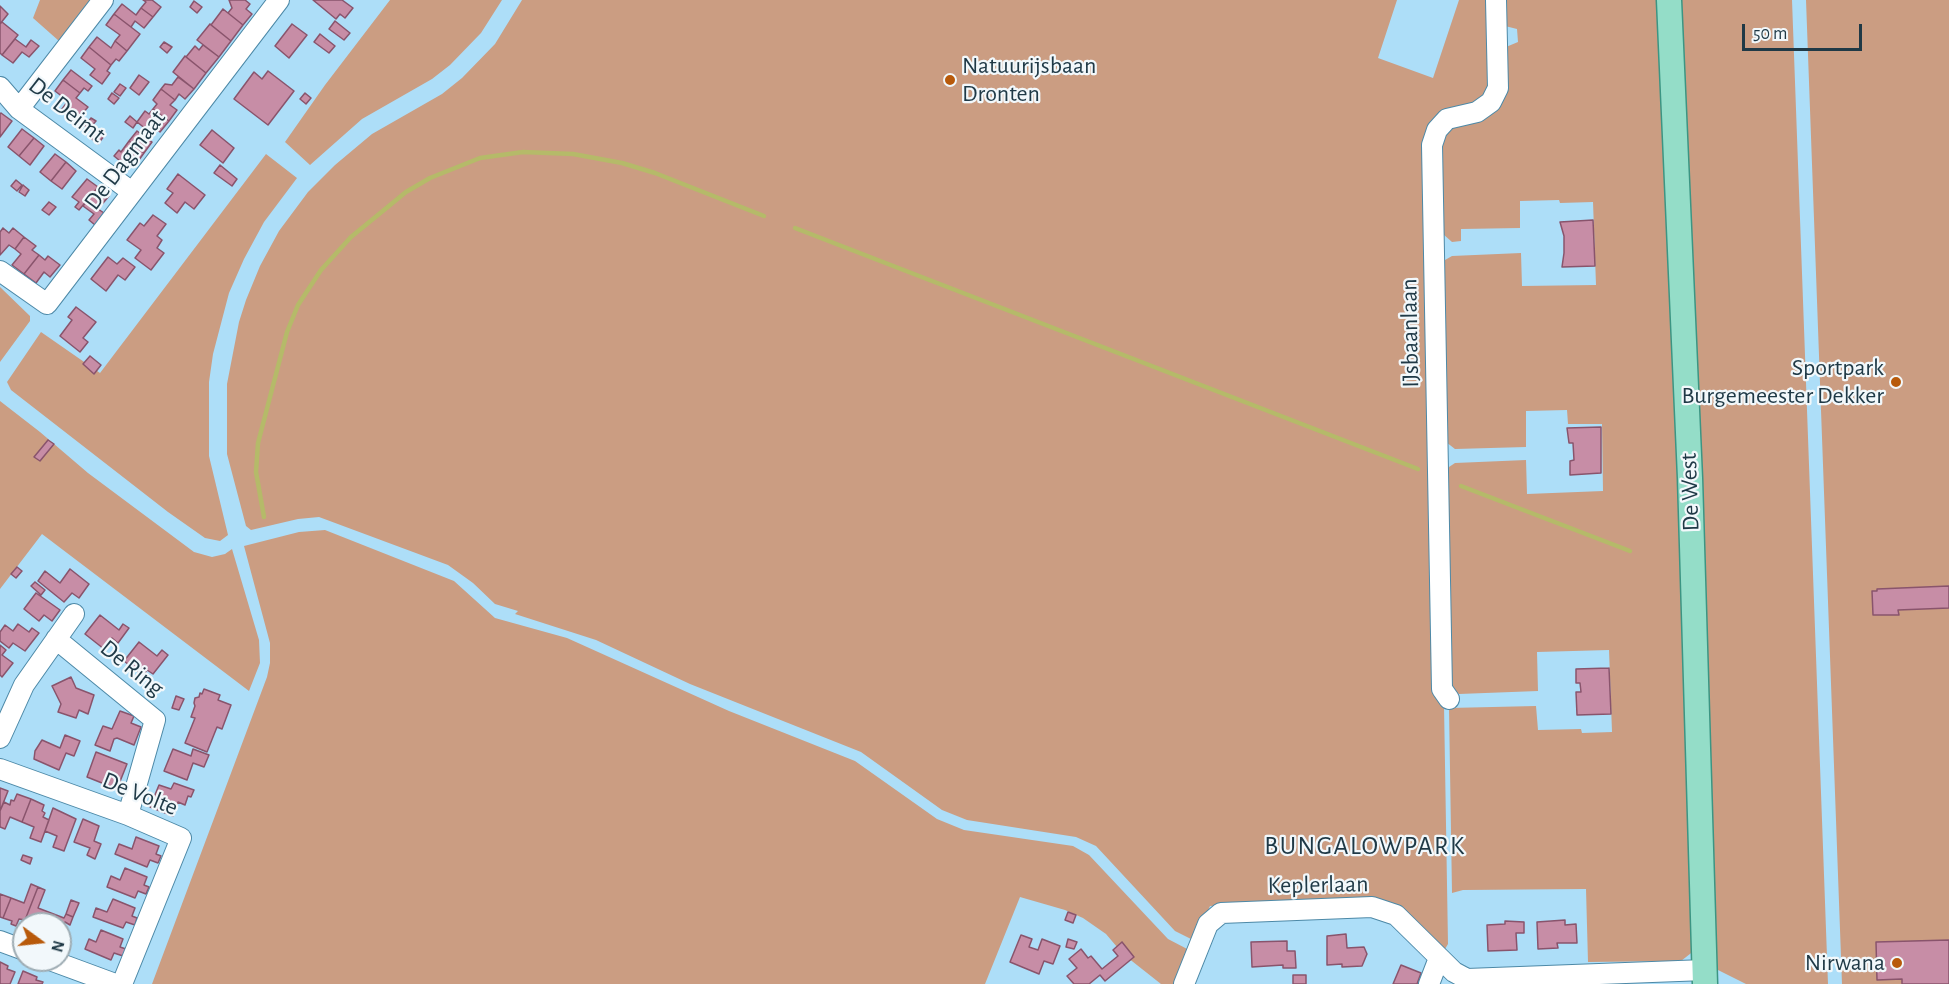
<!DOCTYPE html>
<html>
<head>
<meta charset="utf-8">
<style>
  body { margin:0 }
  #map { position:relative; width:1949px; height:984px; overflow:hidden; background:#addef8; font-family:"Alegreya Sans",sans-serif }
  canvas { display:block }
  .north { position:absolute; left:12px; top:912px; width:60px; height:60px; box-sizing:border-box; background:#f2f8fb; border:2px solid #9eacb3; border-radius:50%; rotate:105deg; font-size:16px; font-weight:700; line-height:24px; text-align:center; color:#1f3946 }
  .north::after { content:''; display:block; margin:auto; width:21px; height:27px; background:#b85a0b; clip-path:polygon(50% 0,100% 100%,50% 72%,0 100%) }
  .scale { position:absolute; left:1742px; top:24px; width:120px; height:27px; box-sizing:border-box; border:3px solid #1f3946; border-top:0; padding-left:8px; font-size:18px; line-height:21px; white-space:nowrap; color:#1f3946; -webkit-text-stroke:4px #f2f8fb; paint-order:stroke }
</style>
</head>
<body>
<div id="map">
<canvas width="1949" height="984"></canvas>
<div class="north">N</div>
<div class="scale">50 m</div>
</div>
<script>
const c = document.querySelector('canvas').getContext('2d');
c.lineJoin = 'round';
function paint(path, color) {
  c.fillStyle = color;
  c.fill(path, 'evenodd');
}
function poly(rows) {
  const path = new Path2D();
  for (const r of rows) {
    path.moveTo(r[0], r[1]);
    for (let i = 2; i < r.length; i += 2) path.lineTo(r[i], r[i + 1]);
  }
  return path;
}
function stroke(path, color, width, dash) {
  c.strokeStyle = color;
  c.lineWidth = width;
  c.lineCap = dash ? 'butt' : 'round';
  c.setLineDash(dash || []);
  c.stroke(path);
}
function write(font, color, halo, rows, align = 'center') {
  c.font = font + ' "Alegreya Sans",sans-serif';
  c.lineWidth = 4.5;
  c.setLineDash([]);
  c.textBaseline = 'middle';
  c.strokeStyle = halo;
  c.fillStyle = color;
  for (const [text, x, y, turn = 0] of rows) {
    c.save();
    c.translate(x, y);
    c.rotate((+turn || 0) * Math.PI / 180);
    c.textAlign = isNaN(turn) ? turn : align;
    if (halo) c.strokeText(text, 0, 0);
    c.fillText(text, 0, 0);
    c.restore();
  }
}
const green = poly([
  [40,0,91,0,59,41,33,18],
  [390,0,502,0,481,33,450,65,432,79,362,119,310,165,285,142,325,85],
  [522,0,1397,0,1378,58,1433,78,1459,0,1487,0,1490,86,1484,99,1442,115,1428,126,1429,128,1444,705,1448,944,1445,949,1443,950,1407,915,1384,900,1210,906,1195,941,1175,931,1096,846,1076,837,967,820,942,810,861,752,690,684,596,640,515,614,518,611,495,604,473,583,448,565,319,517,298,519,251,530,246,526,227,454,227,384,239,322,246,300,260,266,279,231,308,192,335,165,372,134,442,94,462,78,495,44],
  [1501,0,1663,0,1695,950,1681,961,1588,962,1586,889,1463,890,1452,893,1449,708,1536,706,1538,730,1581,729,1582,733,1612,732,1609,650,1537,652,1538,691,1459,694,1451,690,1446,473,1449,467,1455,463,1526,460,1527,494,1603,491,1602,424,1568,424,1567,410,1526,411,1526,447,1455,449,1446,442,1443,264,1445,260,1452,256,1521,253,1522,286,1596,285,1593,202,1560,203,1559,200,1520,201,1520,228,1461,229,1461,241,1452,242,1443,234,1441,149,1443,138,1451,128,1482,119,1492,114,1499,107,1506,47,1518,42,1517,29,1505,26],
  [1678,0,1792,0,1828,984,1746,984,1712,967],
  [1806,0,1949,0,1949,984,1842,984],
  [266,154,297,178,264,222,244,259,229,293,213,354,209,382,209,456,228,535,220,541,205,538,168,512,11,390,7,382,41,332,100,373],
  [0,287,30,316,30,321,0,362],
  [0,401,40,432,88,473,194,552,212,557,225,554,232,549,259,640,260,663,249,691,42,534,0,589],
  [325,530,454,581,495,618,567,638,729,711,855,761,937,819,964,830,1073,846,1089,855,1168,939,1191,951,1179,984,1161,984,1123,954,1106,934,1083,918,1065,910,1020,897,985,984,152,984,267,677,270,663,270,643,244,546,299,532]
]);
const stream = poly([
  [795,228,1418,469],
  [1461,486,1630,551],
  [264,517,256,472,258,443,287,332,298,305,321,270,351,237,406,192,430,178,480,158,523,152,573,154,622,163,655,173,764,216]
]);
const building = poly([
  [143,0,152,0,161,7,153,17,141,8,146,2,143,0],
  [229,0,245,0,250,4,246,9,252,14,243,25,228,13,232,8,229,0],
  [313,0,342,0,353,8,345,18,340,14,336,19,313,0],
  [194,1,202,7,197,13,190,7,194,1],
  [122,4,136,15,141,8,153,17,144,28,135,21,131,27,114,14,122,4],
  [0,6,8,14,0,24,0,6],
  [223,9,243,25,231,41,211,25,223,9],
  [114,14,140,34,127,51,115,41,120,35,106,25,114,14],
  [335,21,350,33,344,40,329,29,335,21],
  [2,22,18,35,2,55,0,53,0,24,2,22],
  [210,24,231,41,219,57,197,40,210,24],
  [292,24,307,35,289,58,275,46,292,24],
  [320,34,335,46,329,53,314,42,320,34],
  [97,37,111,48,115,41,127,51,119,61,116,59,111,65,89,47,97,37],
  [15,39,26,47,31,40,39,46,29,57,22,52,13,63,2,55,15,39],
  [164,42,172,47,167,53,160,47,164,42],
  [203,45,219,57,206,73,186,57,195,46,199,50,203,45],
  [89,47,111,65,107,71,110,73,102,84,90,75,95,69,81,58,89,47],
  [185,56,206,73,194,89,173,72,185,56],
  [71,70,92,86,88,91,84,88,80,93,63,80,71,70],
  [268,71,294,91,268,125,234,99,254,72,262,79,268,71],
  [139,75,149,82,139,95,130,88,139,75],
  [178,77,194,89,185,99,179,94,175,100,161,89,165,84,172,85,178,77],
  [63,80,80,93,76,98,88,107,77,120,62,109,68,101,55,91,63,80],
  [120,84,126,88,120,96,114,92,120,84],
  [161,89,175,100,170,105,177,110,169,121,153,109,157,104,153,100,161,89],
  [112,93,119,98,114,104,108,99,112,93],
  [305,93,311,98,306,104,300,99,305,93],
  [153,109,169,121,160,132,155,128,151,133,137,122,145,111,149,114,153,109],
  [1,113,12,121,0,137,0,114,1,113],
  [130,116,137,122,133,128,125,122,130,116],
  [91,118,96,121,89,129,85,126,91,118],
  [22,129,34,138,19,156,8,147,22,129],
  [212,130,234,148,223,163,200,145,212,130],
  [137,131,152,142,144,153,129,141,137,131],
  [98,132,104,136,98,144,92,139,98,132],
  [34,138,44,146,30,165,19,156,34,138],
  [129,141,144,153,136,164,130,159,125,165,114,156,119,150,121,152,129,141],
  [55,154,66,162,51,181,40,172,55,154],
  [66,162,76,171,62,189,51,181,66,162],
  [220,165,237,179,232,186,214,173,220,165],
  [178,174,205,195,194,209,185,202,177,213,165,203,173,193,167,189,178,174],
  [87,179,98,187,79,210,75,207,79,202,72,197,87,179],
  [16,180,22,185,17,191,11,186,16,180],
  [23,185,29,190,25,196,19,192,23,185],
  [98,187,109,196,98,209,104,213,95,225,89,220,94,214,83,206,98,187],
  [49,202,56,207,49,215,42,210,49,202],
  [153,215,166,224,157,236,162,240,157,248,164,253,151,270,135,258,141,250,127,240,140,223,144,226,153,215],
  [1593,220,1595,266,1562,267,1564,253,1564,236,1560,222,1593,220],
  [3,228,9,233,13,228,24,237,15,249,9,245,0,255,0,232,3,228],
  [24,237,36,246,32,250,39,255,24,274,12,265,21,254,15,249,24,237],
  [39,255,45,260,48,256,60,265,50,277,44,272,36,283,24,274,39,255],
  [108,257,117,264,123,258,135,267,125,280,118,275,106,291,91,279,108,257],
  [76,307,96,322,83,338,88,342,80,352,60,336,72,320,68,317,76,307],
  [90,356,101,365,94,374,83,364,90,356],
  [1601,427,1601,473,1570,475,1570,461,1574,460,1573,443,1569,443,1567,428,1601,427],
  [48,440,54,444,40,461,34,457,48,440],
  [17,567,22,571,16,578,11,574,17,567],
  [70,569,89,584,79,598,72,593,64,602,38,581,45,571,60,583,70,569],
  [35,582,45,590,41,595,31,586,35,582],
  [1949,586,1949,608,1898,610,1899,615,1873,615,1872,591,1877,591,1877,589,1949,586],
  [36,593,60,610,52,621,44,615,39,621,24,609,36,593],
  [100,615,119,630,123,624,129,628,118,643,112,638,104,649,85,634,100,615],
  [18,624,29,632,32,628,39,633,25,651,13,643,9,648,0,641,0,632,5,625,13,631,18,624],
  [139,642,157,656,162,650,168,655,153,674,147,670,143,676,124,661,139,642],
  [0,645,6,650,2,655,13,663,2,677,0,675,0,645],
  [1609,668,1611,714,1577,715,1576,692,1581,692,1580,683,1576,683,1576,669,1609,668],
  [71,677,76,688,94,695,88,714,79,710,76,718,58,712,61,704,52,686,71,677],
  [204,689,220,695,218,700,231,705,222,729,217,727,207,752,185,743,195,718,191,717,195,706,194,703,195,698,199,697,200,693,202,694,204,689],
  [176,696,184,699,179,710,172,708,176,696],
  [120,711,134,716,131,723,141,727,134,745,117,738,114,739,110,751,95,745,103,726,112,729,120,711],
  [65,735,80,741,74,756,66,753,59,770,34,759,35,751,42,740,60,748,65,735],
  [173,749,191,756,193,749,209,755,204,767,193,763,187,780,164,771,173,749],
  [96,752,127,764,117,789,87,777,96,752],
  [174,783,194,790,191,797,188,796,185,805,178,802,173,816,150,807,159,785,171,789,174,783],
  [0,788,8,791,0,811,0,788],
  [17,794,31,799,22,822,10,817,5,829,0,827,0,811,4,802,10,805,11,800,14,801,17,794],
  [31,799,44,805,42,811,45,813,43,817,49,820,41,842,30,838,34,827,22,822,31,799],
  [53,808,76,819,64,851,53,847,57,836,45,831,53,808],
  [83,819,99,826,94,841,101,844,95,859,87,855,90,848,74,842,83,819],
  [136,837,159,846,156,854,161,856,158,863,150,860,147,867,115,854,119,844,132,849,136,837],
  [23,855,32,858,30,864,21,860,23,855],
  [125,868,147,877,144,885,149,887,146,894,138,891,135,898,107,887,111,876,120,880,125,868],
  [31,884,38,887,25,920,19,919,16,926,11,924,12,921,3,918,11,898,24,903,31,884],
  [38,887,45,890,38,908,51,913,47,924,31,924,25,920,38,887],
  [0,894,11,898,3,918,0,917,0,894],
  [113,899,135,908,132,916,137,918,135,925,126,922,123,928,93,917,96,908,107,912,113,899],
  [71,900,79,903,73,917,66,914,71,900],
  [1068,912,1076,915,1073,923,1065,920,1068,912],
  [51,913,64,918,66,914,73,917,70,925,65,922,60,935,60,924,47,924,51,913],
  [1565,920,1565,925,1576,924,1577,943,1557,943,1558,948,1538,949,1537,922,1565,920],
  [1505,921,1524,922,1524,933,1516,933,1517,950,1488,951,1487,925,1505,924,1505,921],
  [101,930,123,939,120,947,126,949,123,956,114,953,111,960,85,949,89,939,96,942,101,930],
  [1346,934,1347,948,1364,947,1367,954,1362,966,1342,967,1342,964,1327,965,1327,936,1346,934],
  [1021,935,1032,939,1029,947,1038,950,1042,939,1060,946,1053,964,1044,961,1039,974,1010,962,1021,935],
  [1068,939,1077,942,1074,949,1066,947,1068,939],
  [1949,940,1949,984,1902,984,1902,979,1877,980,1876,942,1949,940],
  [1287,941,1287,951,1295,951,1296,968,1283,968,1283,965,1252,967,1251,942,1287,941],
  [1122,942,1134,957,1105,981,1100,975,1089,984,1074,984,1067,976,1077,968,1069,959,1081,949,1088,958,1091,956,1102,969,1118,956,1113,950,1122,942],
  [0,962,8,966,7,969,15,972,10,984,0,984,0,962],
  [1401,965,1421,973,1417,984,1393,984,1401,965],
  [23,971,37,977,36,980,43,982,42,984,18,984,23,971],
  [1293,975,1306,975,1306,984,1293,984,1293,975]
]);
const minor = poly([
  [0,87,19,109,132,192],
  [19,109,103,0],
  [0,271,47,304,279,0],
  [56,639,155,720,128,815],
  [1449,699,1442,689,1432,145,1437,130,1447,119,1477,112,1491,102,1498,88,1496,0],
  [0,738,24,685,74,614],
  [0,769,128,815,181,838,122,984],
  [0,941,24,950],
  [50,960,115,984],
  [1184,984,1208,924,1221,913,1372,907,1396,915,1454,972,1467,979,1705,970],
  [1429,984,1439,958]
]);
const major = poly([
  [1669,0,1690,478,1705,984]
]);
const markers = [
  [950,80,6,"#b85a0b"],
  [1896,382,6,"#b85a0b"],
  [1897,963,6,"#b85a0b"]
];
const poiNames = [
  ["Natuurijsbaan",962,66,"left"],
  ["Dronten",962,94,"left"],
  ["Sportpark",1884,368],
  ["Burgemeester Dekker",1884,396],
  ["Nirwana",1885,963]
];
const streetNames = [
  ["De Deimt",67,110,38],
  ["De Dagmaat",125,160,-53],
  ["IJsbaanlaan",1410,333,-91],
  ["De West",1690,492,-92],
  ["De Ring",132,668,39],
  ["De Volte",140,794,22],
  ["Keplerlaan",1318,885,-1]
];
const neighbourhoodNames = [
  ["BUNGALOWPARK",1365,846]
];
paint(green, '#cb9d82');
stroke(stream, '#b5ba69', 4.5);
paint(building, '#c78da6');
stroke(building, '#89546c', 1.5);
stroke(minor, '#4d89a7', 22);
stroke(major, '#3c9583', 27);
stroke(minor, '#fff', 20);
stroke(major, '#94ddc8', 24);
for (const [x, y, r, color] of markers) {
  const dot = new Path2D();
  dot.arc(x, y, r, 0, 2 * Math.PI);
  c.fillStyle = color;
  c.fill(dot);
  stroke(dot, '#f2f8fb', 2);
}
write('24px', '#1f3946', '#f2f8fb', poiNames, 'right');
write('24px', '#1f3946', '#f2f8fb', streetNames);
c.letterSpacing = '1.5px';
write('26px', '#1f3946', '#f2f8fb', neighbourhoodNames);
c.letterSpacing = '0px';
</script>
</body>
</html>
